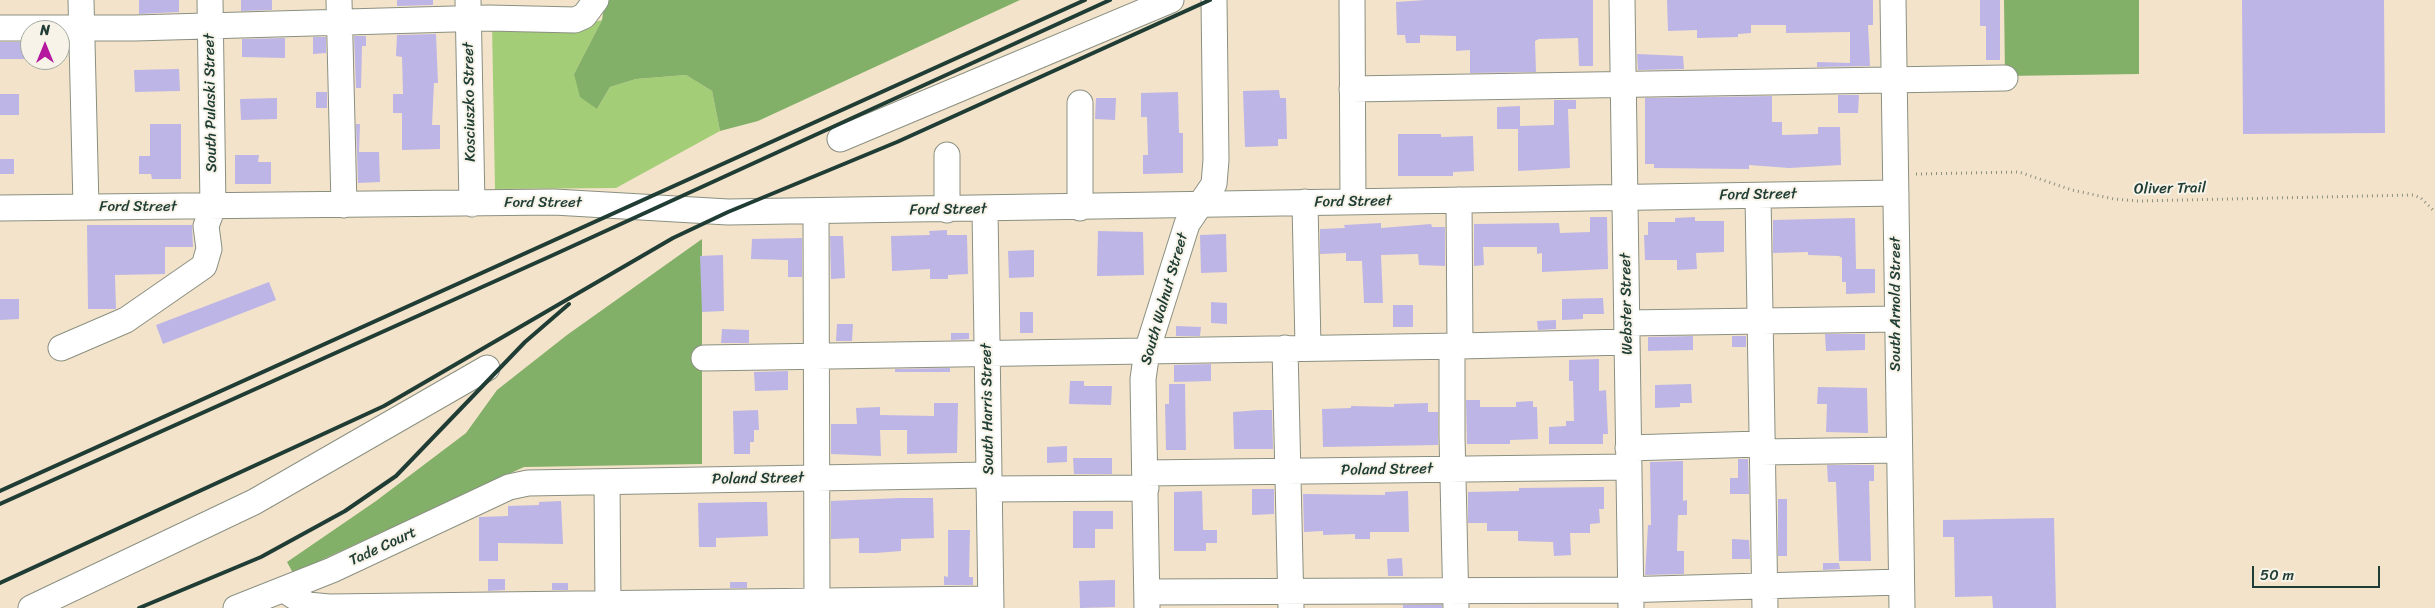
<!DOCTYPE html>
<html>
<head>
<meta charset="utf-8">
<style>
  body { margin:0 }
  #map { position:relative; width:2435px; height:608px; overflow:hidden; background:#f4e3cb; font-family:Sriracha,sans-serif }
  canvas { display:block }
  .north { position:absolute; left:20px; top:20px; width:50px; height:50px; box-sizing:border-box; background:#f7f3e8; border:1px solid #a1aaa0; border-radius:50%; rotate:0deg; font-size:14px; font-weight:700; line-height:20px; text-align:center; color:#1f3d34 }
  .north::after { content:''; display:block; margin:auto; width:18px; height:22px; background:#b5179e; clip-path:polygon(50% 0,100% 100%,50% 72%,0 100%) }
  .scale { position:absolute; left:2252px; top:566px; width:128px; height:22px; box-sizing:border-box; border:2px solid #1f3d34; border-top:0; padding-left:6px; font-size:15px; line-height:18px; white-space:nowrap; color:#1f3d34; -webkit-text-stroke:4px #f7f3e8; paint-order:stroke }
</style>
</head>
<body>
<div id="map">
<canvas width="2435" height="608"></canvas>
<div class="north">N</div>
<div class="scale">50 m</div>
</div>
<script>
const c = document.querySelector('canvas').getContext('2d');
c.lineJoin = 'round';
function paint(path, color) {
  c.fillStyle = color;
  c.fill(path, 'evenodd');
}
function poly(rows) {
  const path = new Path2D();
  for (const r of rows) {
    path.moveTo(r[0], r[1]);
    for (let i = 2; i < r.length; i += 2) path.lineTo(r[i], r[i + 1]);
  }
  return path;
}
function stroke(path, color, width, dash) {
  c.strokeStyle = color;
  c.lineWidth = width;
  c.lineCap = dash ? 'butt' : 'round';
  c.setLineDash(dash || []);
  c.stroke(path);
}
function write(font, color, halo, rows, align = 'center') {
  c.font = font + ' Sriracha,sans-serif';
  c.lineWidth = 4;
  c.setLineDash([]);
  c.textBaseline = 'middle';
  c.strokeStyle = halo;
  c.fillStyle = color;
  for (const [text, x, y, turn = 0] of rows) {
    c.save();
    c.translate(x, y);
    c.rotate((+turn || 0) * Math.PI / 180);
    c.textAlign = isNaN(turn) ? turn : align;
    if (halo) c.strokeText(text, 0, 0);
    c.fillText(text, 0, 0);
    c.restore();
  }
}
const green = poly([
  [602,20,574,74,597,109,610,87,636,79,686,75,712,91,720,131,616,188,495,189,492,24,586,24]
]);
const forest = poly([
  [605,0,1020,0,758,121,720,131,712,91,686,75,636,79,610,87,597,109,580,97,574,74,602,20],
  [2004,0,2139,0,2139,74,2005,76],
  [702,239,702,464,524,467,293,573,287,562,376,501,466,433,497,390,567,335]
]);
const building = poly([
  [139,0,179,0,179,12,139,14],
  [241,0,272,0,272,10,241,11],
  [397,0,433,0,433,5,397,6],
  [1426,0,1593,0,1593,66,1579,66,1578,38,1539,39,1535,41,1536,72,1470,73,1470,50,1456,51,1456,36,1420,35,1420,43,1406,43,1405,35,1397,35,1396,2],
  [1667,0,1873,0,1873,25,1868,25,1870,66,1817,67,1817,62,1850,63,1850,32,1786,33,1786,25,1751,25,1751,33,1738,34,1738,37,1697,38,1697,30,1668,31],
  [1980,0,2000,0,2000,60,1986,60,1986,26,1980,26],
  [2242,0,2384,0,2385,133,2243,134],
  [436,34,438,83,434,83,432,125,440,125,440,149,402,150,402,113,393,113,393,94,403,94,402,57,396,56,397,35],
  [354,36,366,36,366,46,362,46,361,88,356,88],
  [313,37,326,37,326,53,313,54],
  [285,38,285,58,242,57,242,39],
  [0,42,27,42,26,59,0,59],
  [1637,54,1683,56,1684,69,1638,70],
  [179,69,180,91,135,92,134,70],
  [1279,90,1280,98,1286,98,1287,139,1278,139,1278,146,1245,147,1243,91],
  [316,92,327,92,327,108,316,108],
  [1178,92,1179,133,1183,133,1183,173,1143,174,1143,155,1148,155,1147,117,1141,117,1141,93],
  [0,94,19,94,19,115,0,115],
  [1838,95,1859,95,1858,113,1838,113],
  [1772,96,1772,122,1782,122,1782,135,1818,134,1818,127,1840,127,1841,165,1789,168,1749,165,1749,169,1654,168,1654,164,1645,164,1645,98],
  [277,98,277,119,241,120,240,99],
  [1096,98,1116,98,1115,120,1095,119],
  [1554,100,1576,100,1576,109,1568,109,1570,168,1518,171,1518,129,1497,129,1497,107,1520,106,1520,126,1554,125],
  [150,124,181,124,181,179,152,179,151,174,139,174,139,156,150,156],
  [356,124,360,124,359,152,379,152,380,182,358,183],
  [1398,134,1441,134,1441,137,1473,136,1474,171,1453,172,1453,176,1398,176],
  [235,155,259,155,258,162,271,162,271,184,235,184],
  [0,159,14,159,14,174,0,174],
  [1590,217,1607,217,1608,269,1542,272,1542,253,1537,254,1537,247,1483,247,1484,265,1474,266,1474,224,1559,223,1560,233,1590,232],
  [1695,217,1695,221,1724,221,1724,252,1696,253,1697,269,1677,270,1677,260,1645,260,1644,235,1648,235,1648,222,1675,222,1675,218],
  [1855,218,1856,269,1875,269,1875,293,1846,294,1846,282,1842,282,1842,258,1839,256,1808,255,1808,252,1773,253,1773,220],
  [1381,223,1381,228,1431,224,1432,227,1445,227,1445,266,1419,265,1418,254,1381,255,1383,303,1364,303,1362,261,1346,261,1346,253,1320,254,1320,229,1345,228,1344,225],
  [87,225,192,225,193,247,165,247,165,274,115,275,116,309,88,309],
  [947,230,947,235,967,235,968,274,948,275,948,279,930,279,930,269,892,271,891,236,930,235,929,231],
  [1098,231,1143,232,1144,275,1097,276],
  [1226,234,1227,272,1201,273,1200,235],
  [830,236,843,236,845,278,831,279],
  [802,238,802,277,788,277,788,260,751,259,752,239],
  [1034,250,1034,277,1009,278,1008,251],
  [723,255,724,311,702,312,700,256],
  [269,282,276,300,163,344,156,325],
  [1603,298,1604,314,1583,314,1583,319,1562,320,1562,299],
  [0,299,19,299,19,319,0,320],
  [1211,302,1227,303,1227,324,1211,323],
  [1393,305,1413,305,1413,327,1393,327],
  [1020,312,1033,312,1033,333,1020,333],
  [1556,320,1556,329,1538,330,1537,321],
  [837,324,853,324,852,341,836,341],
  [1176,326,1201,327,1200,336,1176,336],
  [722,329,749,330,749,343,721,343],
  [951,333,969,333,969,339,951,340],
  [1825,334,1865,334,1865,350,1826,351],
  [1693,336,1693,350,1648,351,1648,337],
  [1732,336,1746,336,1746,347,1732,347],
  [1599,359,1599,391,1606,390,1608,434,1603,434,1603,444,1549,444,1549,427,1566,426,1566,421,1574,421,1573,381,1569,381,1569,360],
  [1211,364,1211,381,1174,382,1174,365],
  [950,368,950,372,895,372,895,369],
  [788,371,788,390,755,391,754,372],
  [1070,381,1084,381,1084,386,1112,386,1111,405,1069,404],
  [1169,384,1185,384,1186,450,1166,450,1165,404,1169,404],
  [1691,384,1692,403,1680,403,1680,407,1655,408,1655,385],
  [1818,387,1867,388,1868,433,1826,432,1827,404,1817,404],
  [1466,400,1480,400,1480,407,1516,407,1516,402,1533,401,1533,407,1537,407,1538,439,1510,440,1510,444,1467,444],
  [934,403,958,403,957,453,907,454,907,430,880,430,881,456,831,454,831,424,857,424,856,408,880,407,880,415,934,416],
  [1428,403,1428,412,1438,412,1438,445,1323,447,1322,409,1351,408,1351,406,1394,407,1394,404],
  [758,410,759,430,754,430,754,442,750,442,750,454,734,454,733,411],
  [1260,410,1272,410,1273,449,1234,449,1233,412],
  [1067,446,1067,462,1047,463,1047,447],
  [1073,458,1112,458,1112,474,1074,474],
  [1738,459,1748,459,1749,494,1730,494,1730,478,1738,478],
  [1683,461,1683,501,1687,500,1687,515,1678,515,1677,551,1684,551,1684,574,1645,575,1648,525,1651,525,1650,462],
  [1827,465,1874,465,1874,481,1869,481,1871,561,1839,561,1836,482,1828,482],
  [1604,487,1604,509,1599,509,1600,523,1590,524,1590,533,1570,533,1571,555,1554,556,1553,542,1518,541,1518,531,1487,531,1487,523,1468,523,1468,492,1519,491,1519,488],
  [1252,489,1274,489,1274,514,1252,515],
  [1202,491,1203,530,1217,530,1217,543,1206,543,1206,551,1174,551,1174,492],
  [1408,491,1409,532,1370,532,1370,539,1355,539,1355,534,1323,535,1323,531,1304,532,1303,494,1385,495,1385,492],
  [900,498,933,498,934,538,901,539,901,551,876,553,859,553,859,538,831,539,831,501],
  [1778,499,1787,499,1787,556,1778,556],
  [561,501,563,544,498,543,498,561,479,561,479,517,508,516,508,506,539,505,539,502],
  [751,502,767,502,768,536,716,538,716,547,699,547,698,503],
  [1073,511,1113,511,1113,529,1095,529,1095,548,1073,548],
  [2054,518,2056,608,1993,608,1992,596,1955,597,1954,537,1943,537,1943,520],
  [948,530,970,530,969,577,973,577,973,585,944,585,944,576,948,577],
  [1732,539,1749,540,1750,559,1732,559],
  [1402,558,1403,576,1388,576,1387,559],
  [1823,563,1839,563,1840,569,1823,570],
  [488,579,505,579,505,590,488,591],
  [1115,580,1115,607,1080,608,1079,581],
  [730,582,747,582,747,588,730,588],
  [552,583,568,583,568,590,552,590],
  [1403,605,1442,605,1442,608,1403,608]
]);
const path = poly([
  [1916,174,2019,172,2072,190,2114,199,2138,201,2413,195,2421,198,2435,212]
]);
const minor = poly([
  [81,0,86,207],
  [339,0,344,205],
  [468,0,472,204],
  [1352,0,1353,202],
  [1622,0,1631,608],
  [1893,0,1902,608],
  [0,28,135,28,489,18,575,20,584,16,596,0],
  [1352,89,2005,78],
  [1080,103,1080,208],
  [840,139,1171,0],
  [947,155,947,210],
  [1758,196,1765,608],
  [1305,202,1308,347],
  [0,208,554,202,728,212,1896,193],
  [985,210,991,608],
  [816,211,817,608],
  [1627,323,1896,319],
  [61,348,126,320,204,266,209,249,206,226,213,207,210,0],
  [1285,348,1291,608],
  [704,358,1460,346,1627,342],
  [1628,448,1760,444],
  [1761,452,1898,450],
  [1145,473,1629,467],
  [607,482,608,608],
  [989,489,1146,488],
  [284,590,308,605,329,607,990,599],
  [1147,592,1620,590,1901,582],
  [31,608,254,502,487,368],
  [236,608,332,570,509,487,528,483,989,475],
  [1147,608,1143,379,1147,351,1187,224,1214,184,1216,160,1214,0],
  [1456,608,1452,436,1452,352,1460,346,1459,200]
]);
const rail = poly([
  [0,491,1085,0],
  [0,504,551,256,1110,0],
  [0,583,384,406,673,238,728,212,897,142,1210,0],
  [139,608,261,557,345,511,396,476,525,342,569,304]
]);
const streetNames = [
  ["Kosciuszko Street",470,102,-91],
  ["South Pulaski Street",211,103,-91],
  ["Oliver Trail",2170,189,-1],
  ["Ford Street",1758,195,-1],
  ["Ford Street",1353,202,-1],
  ["Ford Street",543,203],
  ["Ford Street",138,207],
  ["Ford Street",948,210,-1],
  ["South Walnut Street",1165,299,-74],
  ["Webster Street",1627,304,-91],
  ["South Arnold Street",1896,304,-90],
  ["South Harris Street",988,409,-91],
  ["Poland Street",1387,470,-1],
  ["Poland Street",758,479,-1],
  ["Tade Court",383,547,-25]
];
paint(green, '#a4cd78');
paint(forest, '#83b068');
paint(building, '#bdb5e5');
stroke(minor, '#8a9080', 27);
stroke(path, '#8a9080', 3, [1, 4]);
stroke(minor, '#fff', 25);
stroke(rail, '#1f3d34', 4);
write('15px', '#1f3d34', '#f7f3e8', streetNames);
</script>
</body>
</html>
